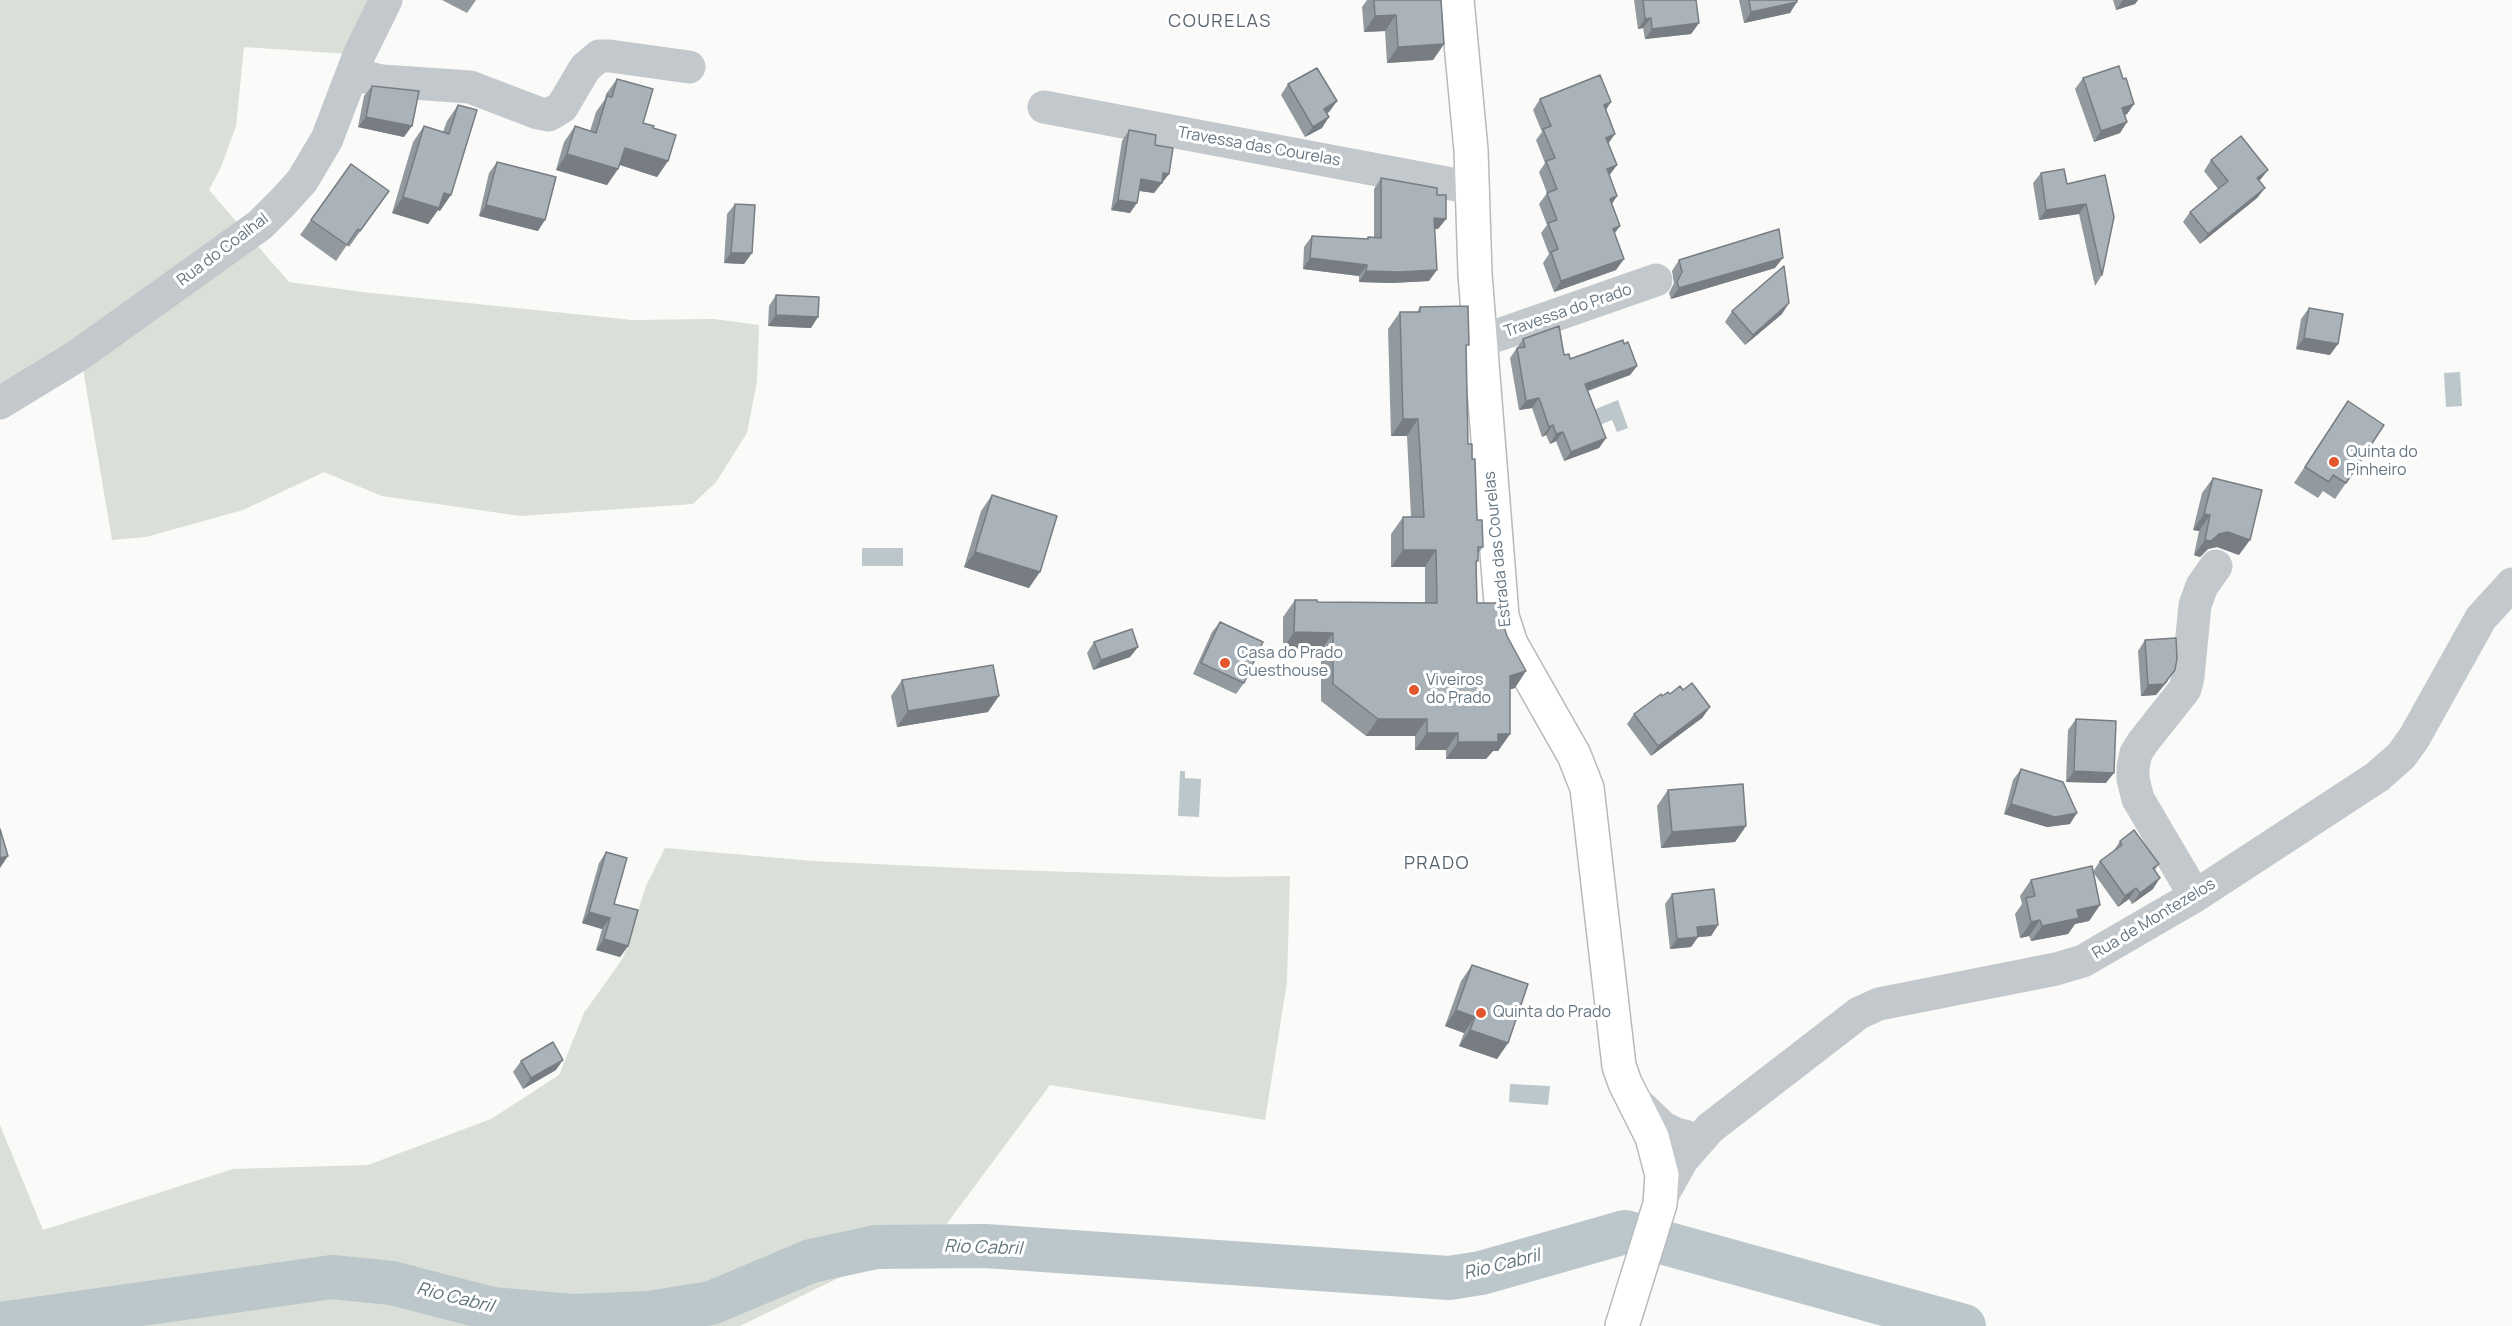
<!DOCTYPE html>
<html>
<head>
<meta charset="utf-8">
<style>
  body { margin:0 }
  canvas { display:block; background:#fafaf8 }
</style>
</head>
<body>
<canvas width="2512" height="1326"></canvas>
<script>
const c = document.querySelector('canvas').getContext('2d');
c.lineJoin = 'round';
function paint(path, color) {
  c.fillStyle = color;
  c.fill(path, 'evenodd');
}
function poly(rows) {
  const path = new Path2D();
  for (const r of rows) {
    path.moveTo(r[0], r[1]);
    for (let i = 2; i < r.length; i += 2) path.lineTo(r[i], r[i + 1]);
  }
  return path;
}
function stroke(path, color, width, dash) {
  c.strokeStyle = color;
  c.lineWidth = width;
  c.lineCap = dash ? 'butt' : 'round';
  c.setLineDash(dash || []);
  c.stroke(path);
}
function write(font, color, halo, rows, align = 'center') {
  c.font = font + ' Manrope,sans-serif';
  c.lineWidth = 6;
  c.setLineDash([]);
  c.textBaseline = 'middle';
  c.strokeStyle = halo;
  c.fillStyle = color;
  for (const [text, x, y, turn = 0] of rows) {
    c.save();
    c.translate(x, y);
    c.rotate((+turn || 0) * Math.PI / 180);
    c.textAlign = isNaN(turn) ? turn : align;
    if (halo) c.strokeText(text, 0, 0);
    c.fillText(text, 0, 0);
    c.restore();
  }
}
const green = poly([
  [0,0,376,0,349,54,244,47,236,126,221,167,209,190,289,282,362,292,632,320,714,319,759,325,757,381,747,433,716,482,693,504,520,516,382,496,324,472,243,510,146,537,112,540,79,345,0,393],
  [665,848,813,861,981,869,1223,877,1290,876,1287,982,1265,1120,1050,1085,945,1226,740,1326,0,1326,0,1125,43,1230,233,1169,368,1165,491,1119,559,1075,584,1013,623,958,646,886]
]);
const water = poly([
  [2460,372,2462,406,2446,407,2444,373],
  [1618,400,1628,428,1617,432,1612,420,1597,426,1591,411],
  [862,548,903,548,903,566,862,566],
  [1180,771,1185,771,1185,778,1201,779,1199,817,1178,816],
  [1510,1084,1550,1086,1548,1105,1509,1102]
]);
const river = poly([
  [0,1324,332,1277,392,1283,492,1309,572,1316,649,1313,711,1303,811,1261,876,1247,985,1246,1449,1278,1481,1273,1625,1232,1964,1326]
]);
const minor = poly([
  [352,74,382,81,470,87,538,113,549,115,562,107,585,68,599,56,610,56,689,67],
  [1044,107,1473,188],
  [1481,341,1656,280],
  [0,403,77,356,260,225,283,202,302,181,327,139,359,55,386,0],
  [2195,896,2138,799,2133,779,2133,767,2136,753,2143,742,2185,689,2188,677,2195,605,2202,586,2216,566],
  [1634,1100,1662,1127,1676,1134,1685,1136],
  [1662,1196,1682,1160,1710,1128,1859,1013,1879,1004,2056,969,2083,961,2195,896,2377,777,2401,756,2414,738,2481,618,2512,584]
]);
const major = poly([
  [1457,0,1471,150,1475,274,1502,616,1511,644,1574,755,1587,788,1619,1066,1625,1083,1652,1137,1662,1175,1660,1204,1622,1326]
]);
const wall = poly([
  [442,0,476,0,467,13],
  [1367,0,1441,0,1444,44,1433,60,1387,63,1385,31,1364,32,1362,7],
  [1634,0,1696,0,1699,23,1691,34,1645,39,1643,28,1638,29],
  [1739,0,1797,0,1790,13,1744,23],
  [2113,0,2138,0,2135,4,2116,10],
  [2083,78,2123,79,2134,104,2127,114,2125,115,2127,122,2120,133,2094,142,2075,89],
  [617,79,643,123,653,128,668,161,657,177,620,165,618,169,607,185,556,170,564,142,575,126,590,131,596,112,605,99,606,94],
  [1288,84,1337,101,1329,112,1327,113,1322,128,1305,137,1281,95],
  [372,86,404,137,358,127,364,96],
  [1540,99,1606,110,1608,144,1609,176,1617,196,1612,203,1615,234,1616,270,1554,292,1543,263,1549,254,1541,233,1547,225,1539,204,1547,193,1539,172,1545,163,1536,140,1542,132,1533,110],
  [458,105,440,211,438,210,428,224,392,213,413,142,424,126,443,132,447,121],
  [1129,130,1155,145,1169,174,1154,193,1139,191,1130,213,1111,210,1122,141],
  [2211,160,2268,170,2259,181,2265,188,2257,198,2200,244,2183,222,2190,212,2218,189,2204,171],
  [497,162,538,231,479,216,489,173],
  [351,164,389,191,349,247,347,245,336,261,300,235],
  [2041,173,2067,184,2105,175,2102,275,2095,286,2079,214,2039,220,2033,183],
  [1381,178,1437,195,1446,219,1438,229,1435,229,1429,281,1391,283,1359,282,1359,276,1303,269,1304,247,1312,236,1367,239,1368,237,1374,238,1374,189],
  [735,204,752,253,744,264,724,263,727,214],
  [1679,260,1775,268,1671,299,1669,293,1674,283,1672,271],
  [776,295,811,328,768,326,769,306],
  [1420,307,1466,349,1468,444,1472,459,1477,520,1483,547,1478,553,1476,564,1477,603,1515,688,1510,689,1510,734,1498,751,1493,751,1486,759,1446,759,1446,750,1415,750,1415,736,1366,736,1321,701,1321,650,1283,649,1283,617,1295,600,1317,602,1425,603,1425,567,1391,567,1391,534,1403,517,1411,517,1407,436,1391,436,1388,329,1400,312,1417,312],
  [2309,308,2330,355,2296,349,2301,319],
  [1732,311,1782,314,1745,345,1725,322],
  [1523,339,1564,355,1570,359,1624,344,1637,366,1630,375,1588,391,1606,438,1599,448,1564,461,1556,441,1550,444,1546,435,1542,437,1532,408,1519,410,1510,358],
  [2348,401,2346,483,2335,499,2323,491,2318,498,2294,483],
  [2213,478,2239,555,2217,547,2208,549,2200,557,2194,555,2199,531,2193,530,2202,493],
  [992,495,1029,588,964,567,981,511],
  [1220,622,1244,683,1236,694,1193,674,1212,632],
  [2145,640,2168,681,2156,695,2141,696,2138,651],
  [1094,642,1138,647,1130,657,1093,670,1087,653],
  [902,680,988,712,897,727,891,696],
  [1683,690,1710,707,1702,718,1651,756,1627,724,1634,714,1662,696],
  [2076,719,2106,783,2066,782,2068,730],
  [2021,769,2070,824,2047,827,2004,814,2013,780],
  [1668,790,1746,826,1735,842,1661,848,1657,806],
  [2120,841,2159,864,2155,870,2153,889,2132,904,2129,899,2118,907,2093,872,2100,861,2113,852],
  [606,852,614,904,628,946,620,957,596,950,602,929,582,923,599,863],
  [2031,880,2100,905,2089,921,2075,924,2068,934,2031,941,2029,936,2020,938,2015,914,2022,904,2020,896],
  [1672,894,1718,925,1711,936,1698,937,1691,947,1670,949,1665,904],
  [1472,965,1508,1043,1497,1059,1459,1046,1464,1033,1445,1026,1461,981],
  [521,1061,556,1070,523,1089,513,1072]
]);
const shadedWall = poly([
  [2123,0,2138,0,2135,4,2116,10],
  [1797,2,1790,13,1744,23,1751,12],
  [1396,15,1385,31,1364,32,1375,16],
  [1651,18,1643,28,1638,29,1645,19],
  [1699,23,1691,34,1645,39,1652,29],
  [1444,44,1433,60,1387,63,1398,47],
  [1337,101,1329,112,1317,119,1324,109],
  [1611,102,1604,113,1604,105],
  [2134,104,2127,114,2115,118,2122,108],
  [366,117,412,126,404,137,358,127],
  [1329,117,1322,128,1305,137,1313,127],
  [2127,122,2120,133,2094,142,2101,131],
  [1615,134,1608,144,1606,138],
  [625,148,668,161,657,177,614,163],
  [567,154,618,169,607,185,556,170],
  [1617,165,1609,176,1607,169],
  [2268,170,2260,180,2249,189,2257,178],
  [1163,173,1169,174,1154,193,1134,190,1141,179],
  [2265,188,2257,198,2200,244,2208,234],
  [444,193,451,195,440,211,438,210,428,224,392,213,403,197],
  [1617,196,1610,207,1610,199],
  [1118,200,1137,203,1130,213,1111,210],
  [2086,204,2079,214,2039,220,2046,210],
  [486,205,545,220,538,231,479,216],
  [1434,218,1446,219,1438,229,1427,229],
  [1620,226,1612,237,1613,229],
  [731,253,752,253,744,264,724,263],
  [1310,258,1367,265,1359,276,1303,269],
  [1783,258,1775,268,1671,299,1679,288],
  [1624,259,1616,270,1554,292,1561,281],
  [1437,270,1429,281,1391,283,1359,282,1366,271],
  [1789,303,1782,314,1745,345,1753,335],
  [776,315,818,317,811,328,768,326],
  [2304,338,2338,344,2330,355,2296,349],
  [1637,366,1630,375,1578,394,1585,384],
  [1539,398,1532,408,1519,410,1526,401],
  [1403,419,1418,419,1407,436,1391,436],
  [1553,425,1546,435,1542,437,1549,427],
  [1563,432,1556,441,1550,444,1556,434],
  [1606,438,1599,448,1564,461,1571,452],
  [2204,514,2210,515,2199,531,2193,530],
  [2228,532,2250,540,2239,555,2217,547,2208,549,2200,557,2194,555,2205,540,2219,534],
  [1403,550,1436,550,1425,567,1391,567],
  [975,552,1040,572,1029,588,964,567],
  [1294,632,1333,633,1321,650,1283,649],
  [1138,647,1130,657,1093,670,1101,660],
  [2175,670,2156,695,2141,696,2148,685],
  [1526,671,1515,688,1498,693,1510,676],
  [999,696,988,712,897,727,908,711],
  [1710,707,1702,718,1651,756,1658,746],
  [1378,719,1427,719,1415,736,1366,736],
  [1427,733,1458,733,1446,750,1415,750],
  [1498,734,1510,734,1498,751,1493,751,1486,759,1446,759,1458,742],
  [2074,771,2114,773,2106,783,2066,782],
  [2011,804,2077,813,2070,824,2047,827,2004,814],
  [1746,826,1735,842,1661,848,1672,832],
  [8,856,0,868,0,858],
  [2160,878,2153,889,2132,904,2140,893],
  [2136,888,2129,899,2118,907,2125,896],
  [2100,905,2089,921,2075,924,2068,934,2031,941,2042,926,2077,910],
  [589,912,610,918,602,929,582,923],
  [2040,920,2029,936,2020,938,2031,922],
  [1718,925,1711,936,1698,937,1691,947,1670,949,1677,939,1697,927],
  [604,939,628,946,620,957,596,950],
  [1456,1010,1475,1017,1464,1033,1445,1026],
  [1470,1030,1508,1043,1497,1059,1459,1046],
  [563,1060,556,1070,523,1089,531,1078]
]);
const building = poly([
  [1374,0,1441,0,1444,44,1398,47,1396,15,1375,16,1374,0],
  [1643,0,1696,0,1699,23,1652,29,1651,18,1645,19,1643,0],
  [1749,0,1797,0,1797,2,1751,12,1749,0],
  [2119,66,2123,79,2126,78,2134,104,2122,108,2127,122,2101,131,2083,78,2119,66],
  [1317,68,1337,101,1324,109,1329,117,1313,127,1288,84,1317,68],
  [1600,75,1611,102,1604,105,1615,134,1606,138,1617,165,1607,169,1617,196,1610,199,1620,226,1613,229,1624,259,1561,281,1551,252,1558,249,1548,223,1557,220,1547,193,1557,189,1546,161,1555,158,1543,129,1551,126,1540,99,1600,75],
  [617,79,653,89,643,123,654,126,653,128,676,135,668,161,625,148,618,169,567,154,575,126,596,133,607,96,612,97,617,79],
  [372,86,419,91,412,126,366,117,372,86],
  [458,105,477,110,451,195,444,193,439,208,403,197,424,126,449,134,458,105],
  [1129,130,1156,135,1155,145,1173,148,1169,174,1163,173,1162,183,1141,179,1137,203,1118,200,1129,130],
  [2241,136,2268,170,2257,178,2265,188,2208,234,2190,212,2228,181,2211,160,2241,136],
  [497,162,556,177,545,220,486,205,497,162],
  [351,164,389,191,360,231,358,229,347,245,311,220,351,164],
  [2064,169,2067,184,2105,175,2114,217,2102,275,2086,204,2046,210,2041,173,2064,169],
  [1381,178,1437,188,1437,195,1446,195,1446,219,1434,218,1437,270,1399,272,1366,271,1367,265,1310,258,1312,236,1368,239,1368,237,1381,238,1381,178],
  [735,204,755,205,752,253,731,253,735,204],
  [1779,229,1783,258,1679,288,1677,282,1682,272,1679,260,1779,229],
  [1784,266,1789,303,1753,335,1732,311,1784,266],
  [776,295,819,297,818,317,776,315,776,295],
  [1468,306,1469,345,1466,345,1468,444,1472,444,1472,459,1475,459,1477,520,1482,520,1483,547,1478,547,1478,561,1476,561,1477,603,1496,603,1507,636,1526,671,1510,676,1510,734,1498,734,1498,742,1458,742,1458,733,1427,733,1427,719,1378,719,1333,684,1333,633,1294,632,1295,600,1317,600,1317,602,1437,603,1436,550,1403,550,1403,517,1424,517,1418,419,1403,419,1400,312,1420,312,1420,307,1468,306],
  [2309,308,2343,314,2338,344,2304,338,2309,308],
  [1559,326,1564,355,1569,354,1570,359,1623,340,1624,344,1628,342,1637,366,1585,384,1606,438,1571,452,1563,432,1556,434,1553,425,1549,427,1539,398,1526,401,1517,348,1525,347,1523,339,1559,326],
  [2348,401,2384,425,2346,483,2333,475,2329,482,2305,467,2348,401],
  [2213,478,2262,490,2250,540,2228,532,2219,534,2211,541,2205,540,2210,515,2204,514,2213,478],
  [992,495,1057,516,1040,572,975,552,992,495],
  [1220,622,1263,642,1244,683,1201,663,1220,622],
  [1132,629,1138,647,1101,660,1094,642,1132,629],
  [2176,638,2177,658,2175,670,2164,684,2148,685,2145,640,2176,638],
  [993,665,999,696,908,711,902,680,993,665],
  [1692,683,1710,707,1658,746,1634,714,1661,694,1662,696,1668,692,1670,694,1680,686,1683,690,1692,683],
  [2076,719,2116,721,2114,773,2074,771,2076,719],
  [2021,769,2063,782,2077,813,2055,817,2011,804,2021,769],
  [1743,784,1746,826,1672,832,1668,790,1743,784],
  [0,829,8,856,0,858,0,829],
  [2134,830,2159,864,2153,868,2160,878,2140,893,2136,888,2125,896,2100,861,2122,845,2120,841,2134,830],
  [606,852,627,858,614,904,638,910,628,946,604,939,610,918,589,912,606,852],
  [2092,866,2100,905,2077,910,2079,918,2042,926,2040,920,2031,922,2026,898,2035,896,2031,880,2092,866],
  [1714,889,1718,925,1697,927,1698,937,1677,939,1672,894,1714,889],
  [1472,965,1528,984,1508,1043,1470,1030,1475,1017,1456,1010,1472,965],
  [553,1042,563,1060,531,1078,521,1061,553,1042]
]);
const markers = [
  [2334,462,6,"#e4572e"],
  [1225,663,6,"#e4572e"],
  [1414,690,6,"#e4572e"],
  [1481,1013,6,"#e4572e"]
];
const streetNames = [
  ["Travessa das Courelas",1259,147,10],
  ["Rua do Coalhal",223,250,-37],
  ["Travessa do Prado",1568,311,-19],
  ["Estrada das Courelas",1498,549,-96],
  ["Rua de Montezelos",2154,919,-31]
];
const poiNames = [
  ["Quinta do",2346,453],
  ["Pinheiro",2346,471],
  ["Casa do Prado",1237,654],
  ["Guesthouse",1237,672],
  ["Viveiros",1426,681],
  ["do Prado",1426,699],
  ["Quinta do Prado",1493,1013]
];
const neighbourhoodNames = [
  ["COURELAS",1220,22],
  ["PRADO",1437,864]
];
const waterNames = [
  ["Rio Cabril",983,1248,2],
  ["Rio Cabril",1502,1265,-14],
  ["Rio Cabril",455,1298,14]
];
paint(green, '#dadfd7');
paint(water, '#bbc7cb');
stroke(river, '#bbc7cb', 44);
stroke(major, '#b5babe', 36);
stroke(minor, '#c3c8cc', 33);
stroke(major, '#fff', 33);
paint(wall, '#929a9f');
paint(shadedWall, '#777d82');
paint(building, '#aab3b9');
stroke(building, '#777d82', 1.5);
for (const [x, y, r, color] of markers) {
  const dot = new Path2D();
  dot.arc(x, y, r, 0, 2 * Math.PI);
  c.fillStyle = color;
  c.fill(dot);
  stroke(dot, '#fff', 2);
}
write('16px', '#657683', '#fff', streetNames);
write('16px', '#657683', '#fff', poiNames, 'left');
c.letterSpacing = '1.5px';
write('18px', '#57646e', '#fff', neighbourhoodNames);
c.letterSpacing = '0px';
write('italic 18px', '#60757c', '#fff', waterNames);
</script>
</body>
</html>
